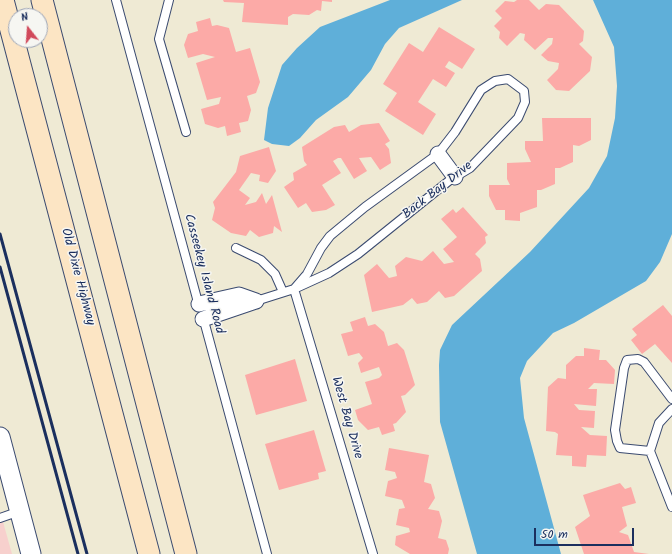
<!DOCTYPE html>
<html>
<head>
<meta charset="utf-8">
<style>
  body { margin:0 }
  #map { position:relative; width:672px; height:554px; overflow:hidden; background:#efead4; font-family:Kalam,sans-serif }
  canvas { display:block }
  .north { position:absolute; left:8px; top:8px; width:40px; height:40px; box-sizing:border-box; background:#f6f6f2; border:1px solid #9ea6b7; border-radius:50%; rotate:343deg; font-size:11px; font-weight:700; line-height:16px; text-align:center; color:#1b2f5e }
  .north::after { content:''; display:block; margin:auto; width:14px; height:18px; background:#d1495b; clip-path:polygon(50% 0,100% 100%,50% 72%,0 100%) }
  .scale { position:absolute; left:534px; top:528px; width:100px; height:18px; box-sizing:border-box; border:2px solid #1b2f5e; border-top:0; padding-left:5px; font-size:12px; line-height:14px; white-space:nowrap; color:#1b2f5e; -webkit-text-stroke:3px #f6f6f2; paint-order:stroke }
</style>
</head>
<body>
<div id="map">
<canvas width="672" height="554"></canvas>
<div class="north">N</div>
<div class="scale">50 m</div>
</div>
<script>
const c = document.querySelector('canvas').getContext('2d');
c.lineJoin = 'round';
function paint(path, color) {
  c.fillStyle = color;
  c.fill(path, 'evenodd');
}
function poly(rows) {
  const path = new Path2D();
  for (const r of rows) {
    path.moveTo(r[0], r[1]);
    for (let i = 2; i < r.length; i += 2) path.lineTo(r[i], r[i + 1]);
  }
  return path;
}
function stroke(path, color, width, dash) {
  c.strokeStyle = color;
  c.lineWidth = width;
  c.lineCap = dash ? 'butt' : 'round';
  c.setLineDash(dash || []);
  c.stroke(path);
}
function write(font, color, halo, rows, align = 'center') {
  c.font = font + ' Kalam,sans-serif';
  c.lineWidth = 3;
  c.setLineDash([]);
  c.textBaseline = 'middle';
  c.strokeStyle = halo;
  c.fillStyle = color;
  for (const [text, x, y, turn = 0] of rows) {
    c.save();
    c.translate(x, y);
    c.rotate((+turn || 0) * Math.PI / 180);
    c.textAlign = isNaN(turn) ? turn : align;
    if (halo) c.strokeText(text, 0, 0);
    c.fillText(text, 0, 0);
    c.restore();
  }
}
const built = poly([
  [0,511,12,554,0,554]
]);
const water = poly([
  [390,0,462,0,399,28,385,44,371,70,348,97,316,120,300,138,289,146,272,144,264,140,268,108,282,65,297,48,320,27],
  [593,0,672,0,672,234,660,262,646,281,574,323,553,333,527,361,520,378,524,418,561,554,477,554,440,422,439,365,440,350,452,325,530,252,589,188,607,156,615,118,617,86,614,47]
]);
const building = poly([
  [223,0,332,0,332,2,322,1,321,11,317,10,309,15,293,14,288,17,288,25,242,22,244,3,224,2],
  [517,0,529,0,539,10,546,4,559,5,584,31,583,41,579,44,592,57,590,71,569,91,556,90,547,80,558,69,559,63,548,61,541,55,552,44,553,38,548,38,535,50,524,40,525,34,520,33,507,46,499,38,500,32,494,26,502,18,495,11,505,1,514,2],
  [210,18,212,26,217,25,229,28,236,52,250,48,260,82,256,93,247,96,251,110,248,121,239,123,241,132,227,136,225,126,218,128,205,124,201,109,219,104,221,97,207,100,196,63,215,57,203,54,188,58,184,45,188,34,198,31,196,22],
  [439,27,475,49,462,69,449,61,445,67,455,73,446,87,433,79,418,102,436,114,423,135,385,111,397,93,383,84,409,43,423,52],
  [542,118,591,118,591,140,579,146,573,145,573,162,560,168,555,168,555,184,541,190,537,190,537,207,520,213,520,221,505,220,505,210,496,210,489,196,489,185,510,185,507,179,507,163,531,162,525,149,525,141,543,141],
  [379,123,390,141,385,144,389,149,391,163,380,170,371,157,359,158,367,171,354,179,341,158,338,158,333,161,341,173,322,185,335,205,326,210,312,212,306,203,298,208,284,187,294,180,293,173,307,165,304,161,302,147,334,127,345,125,349,132,361,125],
  [269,147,276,171,268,183,259,181,260,175,251,173,239,190,250,198,245,205,256,202,262,193,266,204,272,195,282,232,274,226,273,233,259,237,250,230,246,236,231,233,212,220,215,208,213,202,236,172,240,156],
  [463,207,488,235,485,237,486,243,475,254,480,259,482,271,454,296,445,298,439,291,427,302,417,304,412,298,403,305,372,312,364,275,377,264,389,278,397,276,395,266,406,257,422,261,433,251,444,264,454,262,443,249,457,237,441,219,453,209,456,213],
  [663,305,672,316,672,363,655,344,642,354,631,340,637,335,632,329],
  [365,317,368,326,375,324,384,332,388,346,397,343,404,350,415,385,405,395,401,396,406,412,396,423,393,424,395,431,382,435,379,427,368,430,358,420,355,410,372,404,365,382,379,378,382,375,379,367,361,373,358,363,363,358,359,353,348,356,341,334,353,331,350,322],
  [584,348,600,350,599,360,606,360,615,370,614,384,594,383,588,389,597,389,596,406,574,404,579,410,595,411,594,428,581,427,590,435,607,436,606,456,587,455,586,467,572,466,572,456,556,455,558,434,555,432,546,431,548,387,558,378,566,379,566,365,576,356,584,356],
  [295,359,307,401,256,415,245,375],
  [314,430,326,471,318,473,319,479,279,490,265,444],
  [389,448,429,455,424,482,431,484,435,498,428,509,439,511,442,521,438,538,446,540,449,549,448,554,410,554,395,545,396,536,410,532,409,528,396,525,399,509,405,508,402,500,385,496,388,481,397,478,395,472,385,470],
  [620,483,625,489,631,487,636,503,622,507,627,526,619,532,628,535,634,552,649,554,584,554,575,527,590,516,583,495]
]);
const service = poly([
  [116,0,199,306],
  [169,0,159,39,186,132],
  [236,248,261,260,275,274,283,292],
  [256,301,294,289,329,273,358,254,450,180,470,168,518,118,525,102,524,91,508,79,495,81,481,90,455,132,438,154,365,207,330,236,321,248,307,274,294,289,373,554],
  [203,317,267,554],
  [672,409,659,423,650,451,672,507],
  [650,451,620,448,617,441,615,430,624,368,627,360,638,359,644,362,672,399],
  [0,518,20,511]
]);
const minor = poly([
  [438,154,455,177],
  [199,304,239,295,256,301],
  [203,319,256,301]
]);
const tertiary = poly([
  [0,437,31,554]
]);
const secondary = poly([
  [3,0,149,554],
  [42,0,186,554]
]);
const rail = poly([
  [0,234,87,554],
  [0,267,78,554]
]);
const streetNames = [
  ["Back Bay Drive",438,191,-38],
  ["Casseekey Island Road",203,274,75],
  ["Old Dixie Highway",77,277,75],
  ["West Bay Drive",346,418,74]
];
paint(built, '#f7d0cd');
paint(water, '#5fafd9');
paint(building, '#fcaaa7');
stroke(service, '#3b4b70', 10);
stroke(minor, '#3b4b70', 17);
stroke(tertiary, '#3b4b70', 21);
stroke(secondary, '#3b4b70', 23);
stroke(service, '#fff', 8);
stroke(minor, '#fff', 15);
stroke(tertiary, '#fff', 19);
stroke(secondary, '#fce5c4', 21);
stroke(rail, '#1b2f5e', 3);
write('13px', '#1b2f5e', '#f6f6f2', streetNames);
</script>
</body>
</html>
